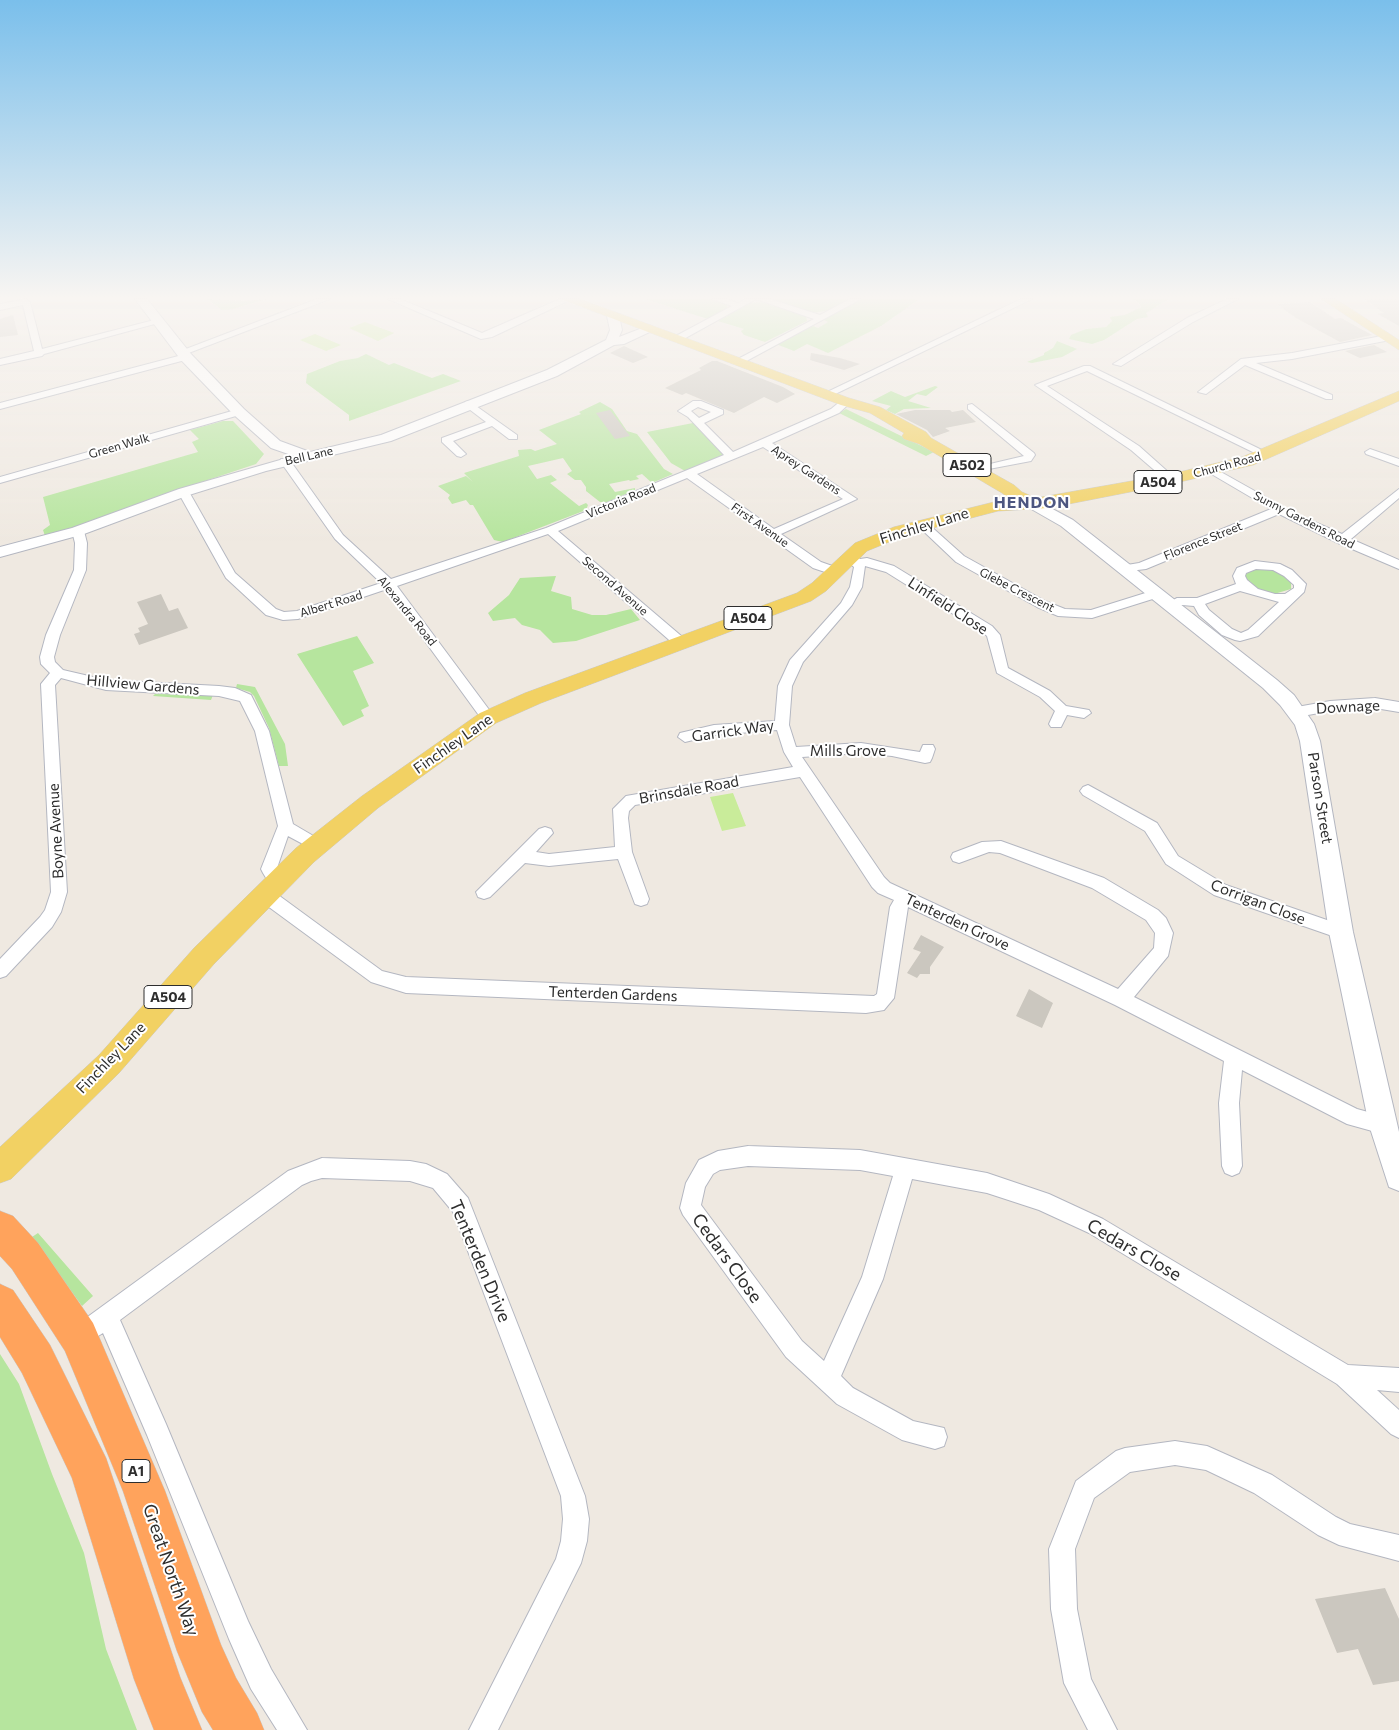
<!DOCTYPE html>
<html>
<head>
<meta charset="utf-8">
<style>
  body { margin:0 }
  canvas { display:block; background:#efe9e1 }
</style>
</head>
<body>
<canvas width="1399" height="1730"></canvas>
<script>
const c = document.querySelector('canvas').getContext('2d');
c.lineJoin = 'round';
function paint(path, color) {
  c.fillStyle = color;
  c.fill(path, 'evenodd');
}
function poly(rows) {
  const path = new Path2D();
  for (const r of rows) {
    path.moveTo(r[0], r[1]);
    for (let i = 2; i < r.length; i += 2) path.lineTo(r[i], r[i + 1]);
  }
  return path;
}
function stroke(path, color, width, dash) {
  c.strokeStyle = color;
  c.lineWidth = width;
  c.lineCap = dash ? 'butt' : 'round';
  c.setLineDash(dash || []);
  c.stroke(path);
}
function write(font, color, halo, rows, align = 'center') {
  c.font = font + ' Commissioner,sans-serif';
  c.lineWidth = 4;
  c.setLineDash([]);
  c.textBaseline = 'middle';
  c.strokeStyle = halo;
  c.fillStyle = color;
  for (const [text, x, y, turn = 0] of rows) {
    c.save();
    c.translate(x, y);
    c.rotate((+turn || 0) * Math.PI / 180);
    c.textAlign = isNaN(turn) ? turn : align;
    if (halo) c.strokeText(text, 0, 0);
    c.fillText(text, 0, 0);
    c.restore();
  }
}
const green = poly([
  [207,299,245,301,267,299,233,309,222,310],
  [645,299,711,299,727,305,728,309,708,319],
  [769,299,914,299,918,300,881,326,828,353,807,344,794,351,776,344,813,326,818,328,828,322,824,320,843,308,812,313],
  [1133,299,1169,299,1146,313,1148,317,1137,319,1104,340,1092,344,1069,339,1071,335,1086,329,1106,327,1112,321,1110,317,1125,315,1141,307,1138,302],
  [762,302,806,316,807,321,765,342,744,335,741,331,744,329,718,321,750,303],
  [1057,341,1077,349,1062,357,1032,363,1027,362,1044,355,1044,353,1053,348],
  [366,354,389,365,394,363,432,378,443,374,461,381,349,421,349,415,306,383,307,374,340,361,358,358],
  [935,386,938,387,926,396,917,394,908,401,931,408,904,409,895,414,886,410,891,406,872,401,891,391,905,397],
  [600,402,612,409,627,431,637,434,664,469,673,474,652,483,642,474,636,476,639,479,630,481,629,480,609,484,615,492,635,488,635,490,607,502,600,502,586,491,586,487,581,480,575,480,567,474,572,471,563,458,528,466,537,479,551,475,557,480,550,483,579,506,586,503,588,505,586,510,503,542,494,540,473,505,470,505,466,500,452,504,448,498,450,495,438,486,466,476,473,482,464,473,519,456,518,450,531,449,535,451,557,444,539,430,581,414,579,412],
  [846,409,934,452,926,456,839,413],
  [223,421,233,421,264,454,256,464,157,497,74,529,45,536,43,530,50,525,43,497,198,452,192,442,199,439,190,430],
  [693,423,725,455,685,471,671,463,647,432],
  [1254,569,1268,569,1282,573,1291,581,1291,589,1274,594,1259,590,1246,578,1246,574],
  [556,576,551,591,571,597,572,609,592,615,606,615,631,609,640,620,576,641,553,643,540,630,522,625,515,618,493,621,488,613,509,595,520,578],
  [357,636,374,663,353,671,369,706,361,710,364,716,343,726,297,654],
  [237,684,255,687,285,744,288,766,279,766,269,728,254,696,250,692,236,688],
  [155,694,213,695,211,700,153,696],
  [38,1233,93,1296,82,1306,32,1237],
  [0,1354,19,1384,52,1474,84,1553,106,1649,137,1730,0,1730]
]);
const pitch = poly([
  [365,322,394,333,378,341,349,328],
  [315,334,341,345,326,351,300,340],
  [733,793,746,826,722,831,710,797]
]);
const building = poly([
  [1364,299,1399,299,1399,326,1378,314,1384,313],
  [1310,302,1335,319,1341,318,1372,335,1340,342,1296,318,1277,304],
  [13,315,18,335,0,337,0,319],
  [1374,345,1387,352,1360,358,1345,351],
  [624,346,648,357,633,363,610,353],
  [811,353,840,358,860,364,844,370,810,360],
  [712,361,717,361,783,387,795,394,777,403,764,397,734,413,686,393,682,395,665,388,701,370,699,368],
  [610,410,630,436,615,439,596,413],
  [915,410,950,410,952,412,963,410,976,422,945,428,950,431,933,437,927,430,896,414],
  [161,594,169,611,178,608,188,628,139,645,134,634,140,632,138,628,148,624,137,602],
  [921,935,944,947,930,967,930,974,920,974,917,978,907,973,921,952,913,949],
  [1029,989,1053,1003,1042,1028,1016,1016],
  [1385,1588,1399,1619,1399,1681,1373,1685,1358,1649,1337,1653,1315,1599]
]);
const street = poly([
  [26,299,30,302,42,349,158,319,162,322,44,354,42,356,0,365,0,359,34,351,23,305,0,310,0,304,26,299],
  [317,299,330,299,186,354,178,352,317,299],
  [388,299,400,299,482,333,560,299,572,299,492,337,481,339,388,299],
  [712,299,726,299,738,303,745,299,770,299,820,315,850,299,861,299,739,365,734,362,736,360,814,319,756,299,680,341,674,341,674,337,732,306,712,299],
  [1021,299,1032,299,829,397,821,395,1021,299],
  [1227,299,1238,299,1193,322,1121,366,1113,364,1187,318,1227,299],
  [1387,335,1392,338,1390,340,1292,359,1256,363,1332,395,1332,399,1326,399,1245,365,1206,394,1198,392,1241,359,1292,353,1387,335],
  [186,354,191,357,189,359,0,409,0,403,186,354],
  [1084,366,1090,366,1272,455,1267,458,1263,457,1087,371,1047,386,1139,446,1176,479,1171,482,1167,481,1131,450,1035,385,1084,366],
  [842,400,851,402,839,413,772,443,857,499,781,534,821,562,838,568,840,571,838,574,834,575,813,568,687,478,558,531,686,640,688,643,686,646,676,646,548,534,397,586,493,715,495,718,493,721,488,723,483,721,387,589,298,619,283,620,266,615,226,578,178,492,184,489,188,490,235,573,276,609,284,612,297,611,381,583,335,539,280,461,281,459,289,459,343,535,391,579,546,528,724,455,688,417,678,411,693,401,701,401,723,410,723,414,704,423,733,452,831,409,842,400],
  [698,407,711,412,699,418,691,411,698,407],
  [763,447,843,499,774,529,697,474,763,447],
  [469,401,517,435,517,439,509,439,492,426,453,441,466,454,461,457,457,456,442,442,442,438,486,422,465,406,465,402,469,401],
  [972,404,1034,453,1035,455,1031,461,973,472,973,468,1024,456,968,409,968,405,972,404],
  [239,409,243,410,243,414,0,483,0,477,239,409],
  [1370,449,1399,459,1399,466,1366,454,1365,452,1370,449],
  [1212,467,1294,513,1342,534,1399,489,1399,498,1351,539,1399,560,1399,569,1338,543,1279,514,1146,569,1121,572,1119,569,1121,566,1139,563,1271,509,1208,472,1208,468,1212,467],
  [922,521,926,522,964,556,1045,601,1065,609,1091,610,1155,590,1161,594,1159,597,1092,618,1058,616,1037,607,956,562,918,526,918,522,922,521],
  [78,527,84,531,87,543,86,570,60,635,54,657,55,662,63,670,106,680,219,686,235,688,251,695,269,731,293,824,322,841,324,845,322,849,316,851,288,836,277,868,285,881,283,886,277,887,271,886,263,873,261,869,278,826,255,731,240,701,219,696,106,690,61,678,55,685,67,892,61,912,52,927,6,976,0,978,0,959,40,917,45,910,51,892,41,684,50,673,41,664,40,657,46,635,74,570,75,543,72,531,78,527],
  [848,553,860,559,867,558,894,566,992,626,1000,635,1008,668,1050,691,1066,706,1089,710,1091,713,1084,718,1067,715,1061,727,1051,727,1049,724,1055,711,1040,697,997,673,987,636,982,632,886,572,865,566,862,587,852,605,803,662,792,686,789,725,796,747,861,743,920,752,923,745,933,745,935,749,932,758,930,762,925,763,892,756,861,753,802,757,884,877,890,883,1118,989,1154,948,1155,933,1146,920,1092,888,1000,853,989,852,959,863,953,861,951,857,953,853,982,842,1001,841,1104,878,1158,910,1166,918,1173,933,1168,956,1134,997,1357,1109,1390,1118,1393,1125,1390,1132,1383,1134,1347,1124,1242,1070,1239,1103,1242,1166,1239,1173,1232,1176,1225,1173,1222,1166,1219,1103,1224,1061,1115,1005,908,907,894,998,884,1010,866,1013,406,993,371,982,258,899,256,894,258,889,264,887,270,889,382,971,406,977,874,996,877,994,890,907,894,900,878,893,872,887,800,777,635,805,629,811,628,818,632,852,649,899,647,904,641,906,635,904,618,859,549,866,525,863,490,897,484,899,478,897,476,892,539,829,545,827,551,829,553,833,536,852,549,854,615,847,613,809,626,796,793,767,784,752,777,730,714,735,685,742,678,737,680,733,714,725,775,721,778,686,790,660,841,603,850,587,854,567,842,557,848,553],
  [1255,561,1280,564,1292,570,1306,584,1304,592,1258,636,1240,641,1235,640,1222,635,1199,615,1194,606,1182,605,1170,609,1164,605,1177,598,1197,598,1236,584,1233,576,1237,568,1255,561],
  [1256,569,1273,570,1284,576,1294,585,1294,588,1285,594,1275,594,1258,589,1247,580,1245,576,1246,573,1256,569],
  [1240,591,1279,602,1248,630,1241,633,1232,629,1209,610,1205,604,1240,591],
  [1375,698,1399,702,1399,712,1375,708,1330,711,1297,717,1290,712,1297,707,1330,701,1375,698],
  [1088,785,1157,823,1178,856,1226,885,1347,927,1350,932,1347,937,1341,939,1214,895,1166,864,1145,831,1083,795,1080,791,1083,787,1088,785],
  [748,1146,860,1150,987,1173,1049,1194,1103,1219,1348,1365,1399,1368,1399,1392,1377,1390,1399,1410,1399,1438,1391,1434,1337,1384,1089,1233,1039,1210,987,1193,912,1179,883,1279,841,1376,853,1388,913,1421,944,1428,947,1437,944,1446,935,1449,902,1440,837,1404,786,1357,683,1215,680,1208,686,1183,699,1160,718,1151,748,1146],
  [748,1166,860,1170,893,1176,862,1277,824,1361,802,1341,701,1205,705,1187,713,1174,720,1170,748,1166],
  [322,1158,410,1161,426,1164,447,1174,468,1198,585,1496,589,1519,587,1541,581,1563,498,1730,469,1730,556,1559,561,1541,563,1519,561,1496,453,1212,433,1188,410,1181,322,1178,311,1181,302,1185,120,1320,166,1424,248,1621,271,1669,307,1730,277,1730,251,1689,229,1639,147,1435,103,1333,79,1348,71,1345,68,1337,71,1329,288,1171,322,1158],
  [1175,1441,1207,1446,1272,1475,1336,1517,1350,1524,1399,1535,1399,1561,1339,1545,1318,1535,1254,1493,1206,1470,1175,1465,1130,1472,1094,1498,1075,1549,1077,1609,1091,1679,1117,1730,1088,1730,1064,1683,1051,1609,1049,1549,1076,1481,1116,1451,1125,1448,1175,1441]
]);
const secondary = poly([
  [135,299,147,299,191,354,244,409,280,441,310,452,381,435,547,370,606,340,610,330,607,316,609,313,617,313,619,316,622,330,619,337,650,325,656,329,624,344,614,345,557,376,391,441,266,471,189,495,84,534,0,557,0,547,72,528,179,489,294,456,271,448,234,415,181,360,135,299],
  [1032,498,1073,520,1277,680,1294,695,1314,724,1320,741,1353,932,1399,1132,1399,1191,1389,1187,1369,1125,1329,932,1300,741,1295,725,1280,705,1263,688,1061,526,1026,506,1024,503,1032,498]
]);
const primary = poly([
  [561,299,580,299,849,398,880,407,926,432,931,438,1014,485,1022,492,1036,498,1171,474,1242,457,1399,391,1399,401,1253,465,1171,484,1048,508,998,511,906,535,867,551,826,591,811,601,541,703,496,723,378,808,314,862,214,964,119,1073,11,1179,0,1183,0,1147,99,1055,194,948,296,848,362,796,480,713,525,693,797,593,812,583,855,543,894,527,998,501,1011,500,1002,493,919,444,904,439,902,436,904,433,870,413,841,405,561,299],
  [1321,299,1336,299,1399,340,1399,350,1321,299]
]);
const highway = poly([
  [0,1211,13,1216,38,1243,93,1323,165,1491,221,1645,236,1678,257,1713,264,1730,213,1730,202,1712,177,1651,123,1491,65,1351,12,1269,0,1256,0,1211],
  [0,1284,13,1290,50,1345,106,1458,180,1677,202,1730,154,1730,134,1679,72,1478,22,1373,0,1337,0,1284]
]);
const farStreetnames = [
  ["Green Walk",119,446,-16],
  ["Bell Lane",309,456,-13],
  ["Church Road",1227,465,-15],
  ["Aprey Gardens",806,470,33],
  ["Victoria Road",621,501,-22],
  ["Sunny Gardens Road",1304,520,27],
  ["First Avenue",760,525,35],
  ["Florence Street",1203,541,-22],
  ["Second Avenue",615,586,41],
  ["Glebe Crescent",1017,590,27],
  ["Albert Road",331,604,-17],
  ["Alexandra Road",407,611,51]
];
const shields = [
  [967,465,48],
  [1158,482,48],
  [748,618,48],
  [168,997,48],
  [136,1471,28]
];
const shieldNames = [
  ["A502",967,465],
  ["A504",1158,482],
  ["A504",748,618],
  ["A504",168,997],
  ["A1",136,1471]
];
const streetNames = [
  ["Finchley Lane",924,526,-17],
  ["Linfield Close",948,606,33],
  ["Hillview Gardens",143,685,5],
  ["Downage",1348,707,-3],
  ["Garrick Way",733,731,-8],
  ["Finchley Lane",453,744,-35],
  ["Mills Grove",848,751],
  ["Brinsdale Road",689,790,-10],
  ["Parson Street",1320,798,81],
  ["Boyne Avenue",56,831,-93],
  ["Corrigan Close",1258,902,21],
  ["Tenterden Grove",957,922,25],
  ["Tenterden Gardens",613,994,2],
  ["Finchley Lane",111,1058,-46]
];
const farDistrictnames = [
  ["HENDON",1032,503]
];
const nearStreetnames = [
  ["Cedars Close",1134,1250,30],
  ["Cedars Close",727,1258,54],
  ["Tenterden Drive",480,1261,67],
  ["Great North Way",171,1570,71]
];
paint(green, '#b6e59e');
paint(pitch, '#c9ec9a');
paint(building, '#cbc7bf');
stroke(street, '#b4b7c1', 2);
stroke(secondary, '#b4b7c1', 2);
stroke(primary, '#c9c9c9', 1);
stroke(highway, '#c9c9c9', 1);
paint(street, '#fff');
paint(secondary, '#fff');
paint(primary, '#f2d163');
paint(highway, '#ffa35c');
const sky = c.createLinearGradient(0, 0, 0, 541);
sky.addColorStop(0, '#7abfeb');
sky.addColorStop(0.55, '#f8f5f2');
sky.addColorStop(1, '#f8f5f200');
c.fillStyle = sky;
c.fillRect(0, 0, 1399, 541);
write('12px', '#2e2e2e', '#fff', farStreetnames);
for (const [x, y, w] of shields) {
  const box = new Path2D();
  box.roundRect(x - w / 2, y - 11.5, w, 23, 4);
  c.fillStyle = '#fff';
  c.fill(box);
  stroke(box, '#2e2e2e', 1);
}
write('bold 14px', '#2e2e2e', null, shieldNames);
write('15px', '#2e2e2e', '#fff', streetNames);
c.letterSpacing = '1px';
write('bold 16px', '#4d5680', '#fff', farDistrictnames);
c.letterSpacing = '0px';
write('18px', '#2e2e2e', '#fff', nearStreetnames);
</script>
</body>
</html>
